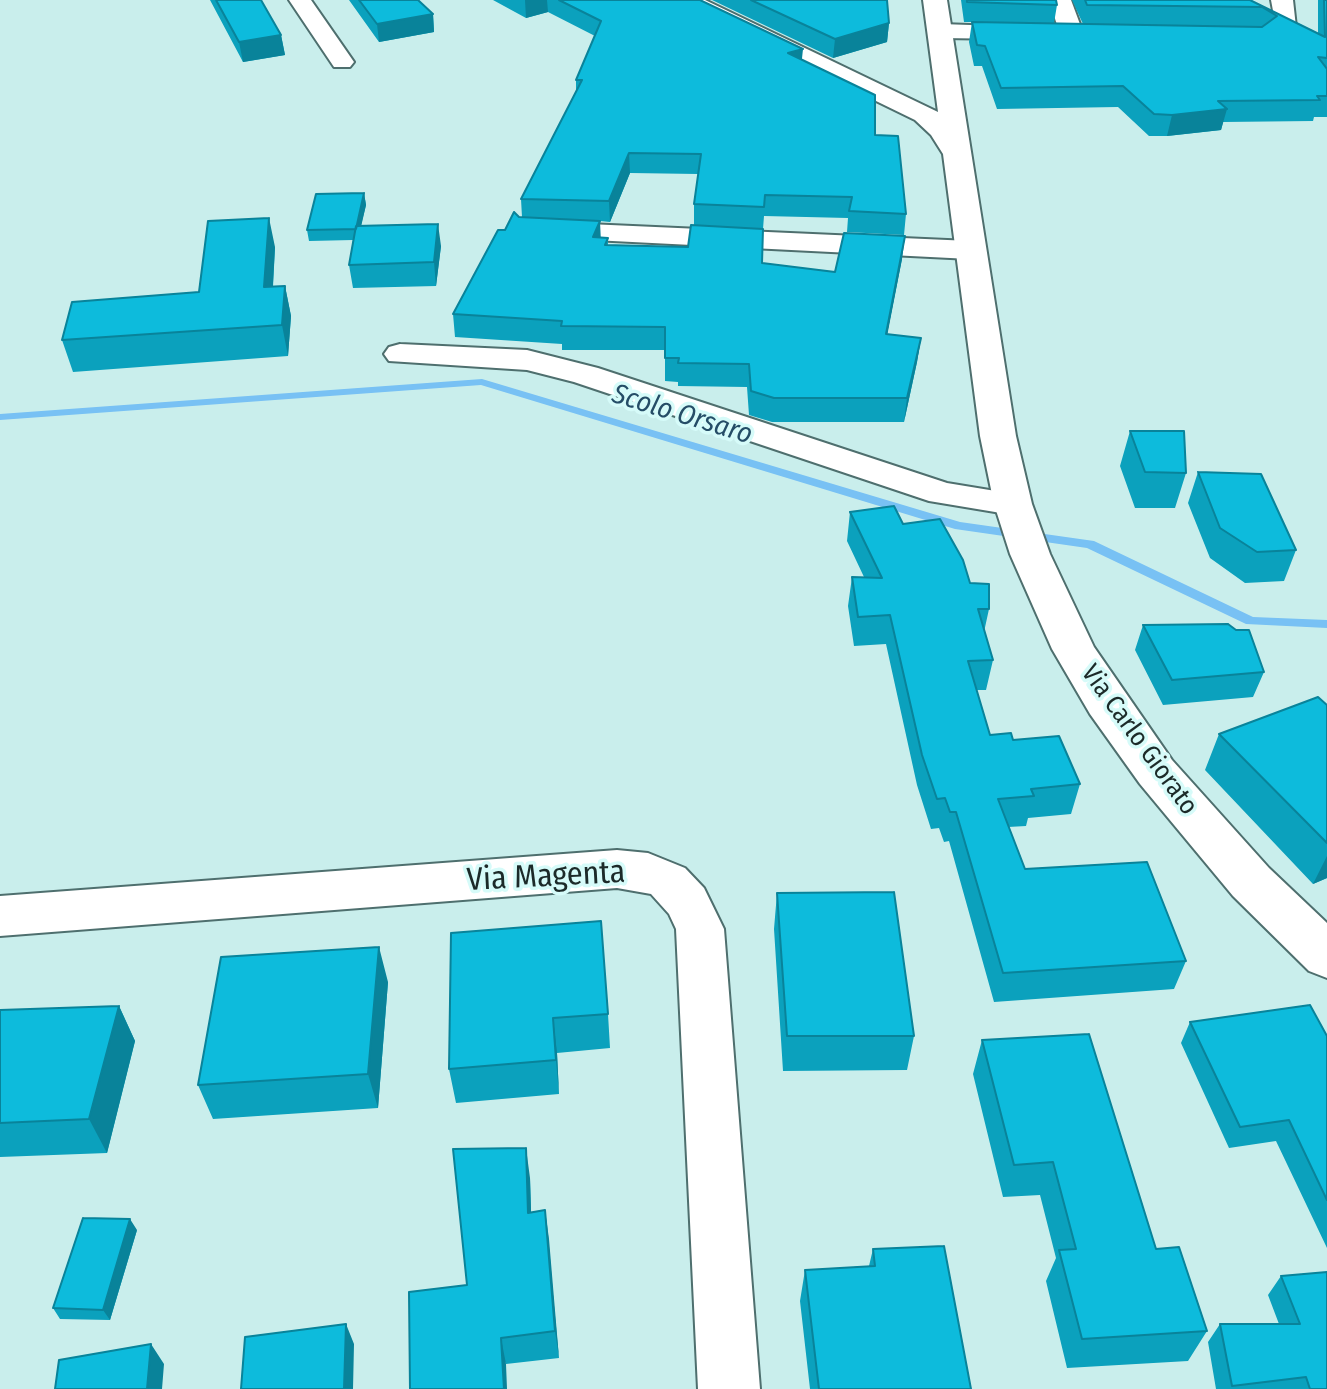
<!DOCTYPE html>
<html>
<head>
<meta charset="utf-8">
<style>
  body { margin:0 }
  canvas { display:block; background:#c9eeec }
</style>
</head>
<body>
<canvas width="1327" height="1389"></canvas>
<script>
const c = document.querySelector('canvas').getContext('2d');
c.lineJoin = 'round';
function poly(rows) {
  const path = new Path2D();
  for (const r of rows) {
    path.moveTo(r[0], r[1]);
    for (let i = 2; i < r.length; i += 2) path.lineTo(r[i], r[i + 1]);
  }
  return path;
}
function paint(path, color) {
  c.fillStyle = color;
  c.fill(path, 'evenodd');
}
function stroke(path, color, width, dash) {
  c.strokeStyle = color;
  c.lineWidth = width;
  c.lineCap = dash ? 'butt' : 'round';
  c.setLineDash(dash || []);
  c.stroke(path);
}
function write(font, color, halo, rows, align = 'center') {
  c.font = font + ' "Fira Sans Condensed",sans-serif';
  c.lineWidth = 7;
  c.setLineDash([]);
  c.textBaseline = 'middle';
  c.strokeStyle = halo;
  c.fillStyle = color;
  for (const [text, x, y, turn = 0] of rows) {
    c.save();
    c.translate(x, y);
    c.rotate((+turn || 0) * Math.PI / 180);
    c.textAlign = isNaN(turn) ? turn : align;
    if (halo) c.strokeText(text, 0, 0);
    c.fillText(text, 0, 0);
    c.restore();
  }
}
const stream = poly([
  [482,379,960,522,1094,541,1253,617,1327,620,1327,628,1246,624,1087,548,955,529,481,385,0,420,0,414,482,379]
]);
const minor = poly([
  [289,0,311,0,354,62,350,67,334,67,289,0],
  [1049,0,1071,0,1084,35,1080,40,941,38,930,31,941,24,1058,28,1049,0],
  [1271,0,1293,0,1296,27,1293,32,1277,32,1271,0],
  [543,222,970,241,980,244,985,250,980,256,970,259,533,237,529,231,533,225,543,222],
  [400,344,527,350,598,368,947,483,1026,496,1031,504,1026,512,1013,515,929,501,574,382,527,370,389,361,384,354,389,347,400,344],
  [617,850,648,853,685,868,704,888,724,929,760,1389,698,1389,676,929,669,914,651,894,617,888,0,936,0,896,617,850]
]);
const tertiary = poly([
  [675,0,705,0,938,112,923,0,947,0,1016,436,1032,504,1050,554,1094,647,1172,760,1269,868,1327,923,1327,978,1309,971,1233,896,1140,784,1090,714,1052,649,1010,554,994,504,980,436,943,154,931,135,915,120,679,5,675,0]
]);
const wall = poly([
  [210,0,261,0,281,35,285,55,243,62],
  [349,0,418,0,433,14,434,32,379,42],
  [493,0,700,0,802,60,875,135,906,214,904,235,847,232,848,218,764,216,763,229,694,225,694,204,698,174,630,173,610,222,600,221,600,238,608,238,608,245,835,272,902,259,887,334,921,338,917,362,904,422,772,422,749,415,747,387,678,386,678,382,665,381,665,350,562,350,562,344,455,337,453,314,505,230,519,217,522,217,521,199,576,92,576,80,595,36,548,12,526,18],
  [712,0,887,0,889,23,887,42,833,58],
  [961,0,1056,0,1057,5,1054,23,1083,24,1072,0,1250,0,1318,33,1318,0,1327,0,1327,117,1314,117,1313,121,1223,122,1221,130,1167,136,1149,136,1118,107,997,109,982,66,974,66,969,42,972,22,964,22],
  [364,193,366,205,361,225,441,246,436,286,353,288,349,265,353,240,309,241,307,230],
  [275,247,273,287,285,286,291,316,288,356,73,372,62,340,199,292],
  [1130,431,1186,473,1175,508,1135,508,1120,466],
  [1198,472,1296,550,1284,581,1245,583,1210,558,1188,503],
  [850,512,903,524,970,583,989,609,984,632,993,660,986,690,976,690,990,735,1013,740,1080,784,1071,814,1028,818,1026,826,1008,827,1025,869,1186,961,1174,989,994,1002,949,841,944,842,939,828,931,829,917,785,886,644,854,646,848,606,852,577,864,577,847,541],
  [1143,625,1264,672,1253,697,1163,705,1135,650],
  [1327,705,1327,878,1313,884,1205,770,1219,734],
  [777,893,914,1036,907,1070,783,1071,774,929],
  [451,933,608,1014,610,1048,557,1053,559,1094,456,1103,449,1069],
  [388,982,378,1108,213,1119,198,1085],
  [119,1006,135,1041,107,1153,0,1157,0,1010],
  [1190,1022,1327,1036,1327,1248,1276,1141,1229,1148,1181,1043],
  [982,1040,1156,1249,1207,1331,1188,1361,1067,1368,1046,1281,1056,1258,1040,1195,1003,1197,973,1074],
  [530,1178,531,1212,545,1210,559,1358,506,1364,467,1285],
  [137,1230,110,1320,60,1319,53,1308],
  [873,1249,971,1389,810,1389,800,1301,805,1270,869,1266],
  [1281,1276,1327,1389,1216,1389,1208,1342,1220,1324,1279,1324,1268,1295]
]);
const shadedWall = poly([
  [525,0,547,0,548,12,526,18],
  [433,14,434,32,379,42,377,24],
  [889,23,887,42,833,58,835,39],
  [281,35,285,55,243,62,239,42],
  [803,49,801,68,788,53],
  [1227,109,1221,130,1167,136,1172,115],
  [629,153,630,173,610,222,609,201],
  [364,193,366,205,358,240,356,229],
  [269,218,275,247,271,318,264,287],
  [600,221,601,243,593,237],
  [438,224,441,246,436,286,434,262],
  [905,236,902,259,883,357,886,334],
  [285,286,291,316,288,356,282,325],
  [921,338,917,362,904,422,907,398],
  [1327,856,1327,878,1313,884],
  [379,947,388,982,378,1108,368,1074],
  [119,1006,135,1041,107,1153,89,1119],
  [553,1018,557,1053,559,1094,556,1060],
  [526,1148,530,1178,532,1242,528,1213],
  [545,1210,549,1239,559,1358,555,1331],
  [130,1219,137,1230,110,1320,103,1310],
  [346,1324,354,1344,353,1389,344,1389],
  [501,1338,506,1364,507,1389,504,1389],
  [151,1344,164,1364,162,1389,147,1389]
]);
const building = poly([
  [216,0,261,0,281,35,239,42,216,0],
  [359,0,418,0,433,14,377,24,359,0],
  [559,0,700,0,803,49,788,53,875,95,875,135,898,136,906,214,849,211,852,197,765,195,764,207,694,204,701,154,629,153,609,201,521,199,582,80,576,80,601,21,559,0],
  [751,0,887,0,889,23,835,39,751,0],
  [967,0,1056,0,1057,5,967,2,967,0],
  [1085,0,1250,0,1325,37,1324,0,1327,0,1327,58,1318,57,1327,69,1327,96,1317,96,1320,100,1218,101,1227,109,1172,115,1154,114,1123,86,1001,88,985,46,977,45,972,22,1262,27,1277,16,1262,7,1087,5,1085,0],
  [364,193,356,229,307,230,316,194,364,193],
  [514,212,519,217,600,221,593,237,608,238,605,245,688,247,691,225,763,229,762,263,835,272,844,233,905,236,886,334,921,338,907,398,774,398,751,391,749,364,678,363,679,358,665,358,665,327,561,326,562,321,453,314,498,230,505,230,514,212],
  [269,218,264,287,285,286,282,325,62,340,72,302,199,292,208,221,269,218],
  [438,224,434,262,349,265,356,226,438,224],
  [1130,431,1184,431,1186,473,1145,472,1130,431],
  [1198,472,1261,474,1296,550,1257,552,1220,528,1198,472],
  [894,506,903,524,940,519,963,560,970,583,989,584,989,609,978,609,993,660,968,661,990,735,1011,733,1013,740,1059,736,1080,784,1031,789,1034,796,998,799,1025,869,1147,862,1186,961,1003,973,956,812,950,812,945,798,937,799,922,755,890,615,858,617,852,577,882,578,850,512,894,506],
  [1228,624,1236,630,1249,630,1264,672,1172,680,1143,625,1228,624],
  [1318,697,1327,705,1327,843,1219,734,1318,697],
  [894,892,914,1036,787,1036,777,893,894,892],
  [601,921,608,1014,553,1018,556,1060,449,1069,451,933,601,921],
  [379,947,368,1074,198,1085,221,957,379,947],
  [1310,1005,1327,1036,1327,1200,1289,1120,1240,1127,1190,1022,1310,1005],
  [119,1006,89,1119,0,1123,0,1010,119,1006],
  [1089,1034,1156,1249,1179,1247,1207,1331,1082,1339,1059,1250,1076,1249,1053,1162,1014,1165,982,1040,1089,1034],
  [526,1148,528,1213,545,1210,555,1331,501,1338,504,1389,410,1389,409,1292,467,1285,453,1149,526,1148],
  [83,1218,130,1219,103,1310,53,1308,83,1218],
  [944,1246,971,1389,819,1389,805,1270,875,1266,873,1249,944,1246],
  [1327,1272,1327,1389,1310,1389,1306,1377,1232,1386,1220,1324,1300,1324,1281,1276,1327,1272],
  [346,1324,344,1389,241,1389,245,1337,346,1324],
  [151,1344,147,1389,55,1389,59,1360,151,1344]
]);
const streetNames = [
  ["Via Carlo Giorato",1139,740,54]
];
const waterNames = [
  ["Scolo Orsaro",682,415,17]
];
const nearStreetnames = [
  ["Via Magenta",546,877,-3]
];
paint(stream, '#78c1f4');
stroke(minor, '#4e6f6e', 4);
stroke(tertiary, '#4e6f6e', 4);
paint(minor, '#fff');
paint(tertiary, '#fff');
paint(wall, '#0ba1bd');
paint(shadedWall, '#09839a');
paint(building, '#0dbbdc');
stroke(building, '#09839a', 2);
write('26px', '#1c2a29', '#d6fbf9', streetNames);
write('italic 28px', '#254d67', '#d6fbf9', waterNames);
write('32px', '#1c2a29', '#d6fbf9', nearStreetnames);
</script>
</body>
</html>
